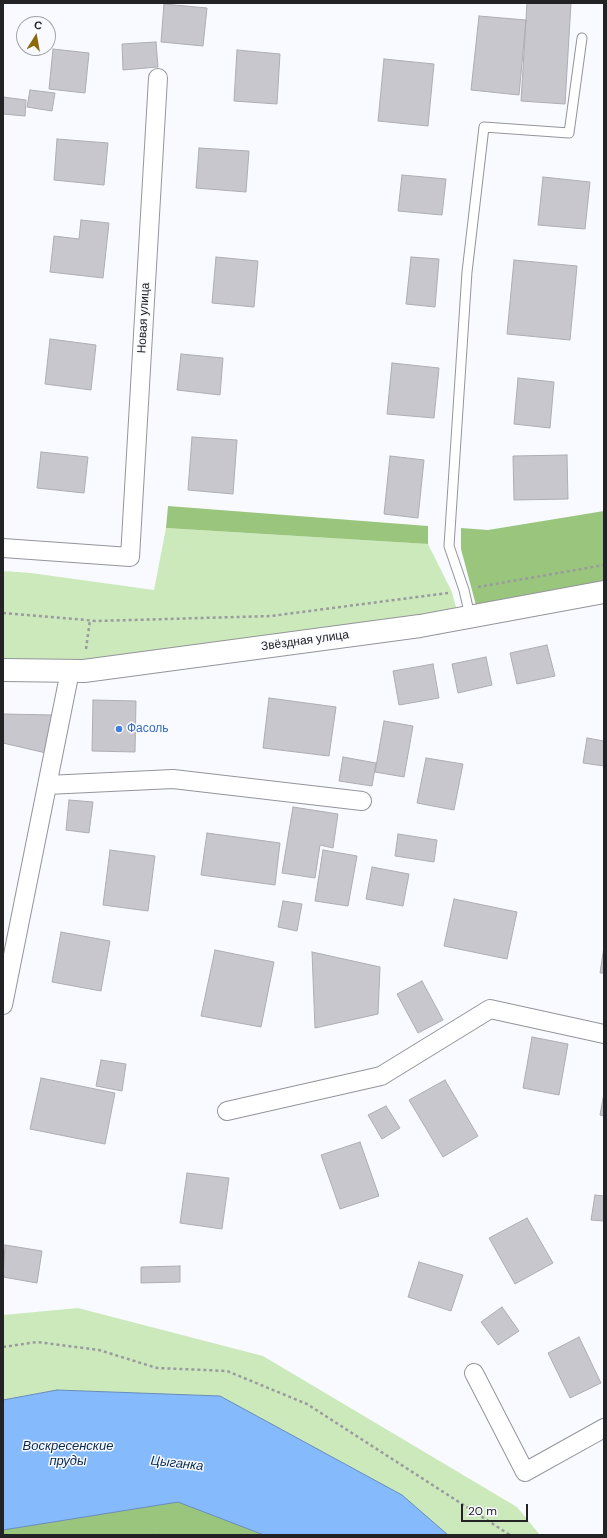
<!DOCTYPE html>
<html>
<head>
<meta charset="utf-8">
<style>
  body { margin:0 }
  #map { position:relative; width:607px; height:1538px; overflow:hidden; background:#f9faff; font-family:"DM Sans",sans-serif }
  canvas { display:block }
  .frame { position:absolute; inset:0; border:4px solid #232325; pointer-events:none }
  .north { position:absolute; left:16px; top:16px; width:40px; height:40px; box-sizing:border-box; background:#f9faff; border:1px solid #a3a4a8; border-radius:50%; rotate:11deg; font-size:11px; font-weight:700; line-height:16px; text-align:center; color:#232325 }
  .north::after { content:''; display:block; margin:auto; width:14px; height:18px; background:#8c6a0c; clip-path:polygon(50% 0,100% 100%,50% 72%,0 100%) }
  .scale { position:absolute; left:461px; top:1504px; width:67px; height:18px; box-sizing:border-box; border:2px solid #232325; border-top:0; padding-left:5px; font-size:12px; line-height:14px; white-space:nowrap; color:#232325; -webkit-text-stroke:3px #f9faff; paint-order:stroke }
</style>
</head>
<body>
<div id="map">
<canvas width="607" height="1538"></canvas>
<div class="frame"></div>
<div class="north">С</div>
<div class="scale">20 m</div>
</div>
<script>
const c = document.querySelector('canvas').getContext('2d');
c.lineJoin = 'round';
function paint(path, color) {
  c.fillStyle = color;
  c.fill(path, 'evenodd');
}
function poly(rows) {
  const path = new Path2D();
  for (const r of rows) {
    path.moveTo(r[0], r[1]);
    for (let i = 2; i < r.length; i += 2) path.lineTo(r[i], r[i + 1]);
  }
  return path;
}
function stroke(path, color, width, dash) {
  c.strokeStyle = color;
  c.lineWidth = width;
  c.lineCap = dash ? 'butt' : 'round';
  c.setLineDash(dash || []);
  c.stroke(path);
}
function write(font, color, halo, rows, align = 'center') {
  c.font = font + ' "DM Sans",sans-serif';
  c.lineWidth = 3;
  c.setLineDash([]);
  c.textBaseline = 'middle';
  c.strokeStyle = halo;
  c.fillStyle = color;
  for (const [text, x, y, turn = 0] of rows) {
    c.save();
    c.translate(x, y);
    c.rotate((+turn || 0) * Math.PI / 180);
    c.textAlign = isNaN(turn) ? turn : align;
    if (halo) c.strokeText(text, 0, 0);
    c.fillText(text, 0, 0);
    c.restore();
  }
}
const green = poly([
  [166,528,428,544,452,592,457,611,263,643,85,660,3,663,3,571,31,573,154,590],
  [78,1308,263,1356,517,1507,540,1535,3,1535,3,1315]
]);
const forest = poly([
  [168,506,428,526,428,544,166,528],
  [604,511,604,585,477,609,461,549,461,528,488,530],
  [178,1502,264,1535,3,1535,3,1530]
]);
const water = poly([
  [57,1390,220,1396,402,1495,448,1535,264,1535,178,1502,3,1530,3,1400,57,1390]
]);
const building = poly([
  [527,3,571,3,565,104,521,101,527,3],
  [164,4,207,8,203,46,161,42,164,4],
  [479,16,526,20,519,95,471,90,479,16],
  [156,42,158,67,123,70,122,44,156,42],
  [53,49,89,53,85,93,49,89,53,49],
  [237,50,280,54,277,104,234,101,237,50],
  [384,59,434,64,428,126,378,121,384,59],
  [30,90,55,93,52,111,27,107,30,90],
  [3,97,26,100,25,116,3,114,3,97],
  [57,139,108,143,104,185,54,180,57,139],
  [199,148,249,151,246,192,196,188,199,148],
  [402,175,446,179,442,215,398,211,402,175],
  [543,177,590,182,585,229,538,225,543,177],
  [81,220,109,223,103,278,50,272,54,236,79,239,81,220],
  [216,257,258,261,254,307,212,303,216,257],
  [411,257,439,259,435,307,406,304,411,257],
  [514,260,577,266,570,340,507,334,514,260],
  [50,339,96,345,91,390,45,384,50,339],
  [181,354,223,358,220,395,177,390,181,354],
  [392,363,439,368,434,418,387,414,392,363],
  [518,378,554,382,550,428,514,424,518,378],
  [192,437,237,440,233,494,188,490,192,437],
  [41,452,88,457,84,493,37,488,41,452],
  [567,455,568,499,514,500,513,456,567,455],
  [390,456,424,460,418,518,384,514,390,456],
  [547,645,555,676,517,684,510,653,547,645],
  [486,657,492,685,458,693,452,664,486,657],
  [433,664,439,698,399,705,393,671,433,664],
  [269,698,336,707,329,756,263,748,269,698],
  [93,700,136,701,135,752,92,751,93,700],
  [3,714,54,715,46,753,3,743,3,714],
  [384,721,413,726,404,777,375,772,384,721],
  [587,738,604,741,604,766,583,763,587,738],
  [343,757,376,763,372,786,339,781,343,757],
  [426,758,463,764,454,810,417,803,426,758],
  [69,800,93,802,89,833,66,830,69,800],
  [293,807,338,814,333,848,320,845,315,878,282,873,293,807],
  [207,833,280,843,275,885,201,875,207,833],
  [398,834,437,840,434,862,395,856,398,834],
  [110,850,155,856,148,911,103,905,110,850],
  [323,850,357,856,348,906,315,901,323,850],
  [372,867,409,874,403,906,366,899,372,867],
  [454,899,517,912,507,959,444,946,454,899],
  [283,901,302,904,297,931,278,927,283,901],
  [61,932,110,941,101,991,52,982,61,932],
  [604,947,604,973,600,973,604,947],
  [215,950,274,962,261,1027,201,1016,215,950],
  [312,952,380,967,378,1014,315,1028,312,952],
  [422,981,443,1020,418,1033,397,994,422,981],
  [532,1037,568,1044,559,1095,523,1088,532,1037],
  [101,1060,126,1064,122,1091,96,1086,101,1060],
  [41,1078,115,1093,105,1144,30,1129,41,1078],
  [445,1080,478,1136,443,1157,409,1100,445,1080],
  [604,1093,604,1116,600,1115,604,1093],
  [386,1106,400,1128,382,1139,368,1115,386,1106],
  [360,1142,379,1196,340,1209,321,1155,360,1142],
  [187,1173,229,1178,222,1229,180,1223,187,1173],
  [595,1195,604,1196,604,1221,591,1220,595,1195],
  [527,1218,553,1263,515,1284,489,1238,527,1218],
  [5,1245,42,1251,37,1283,3,1277,5,1245],
  [419,1262,463,1275,451,1311,408,1297,419,1262],
  [180,1266,180,1282,141,1283,141,1267,180,1266],
  [502,1307,519,1331,498,1345,481,1322,502,1307],
  [579,1337,601,1383,570,1398,548,1353,579,1337]
]);
const path = poly([
  [478,587,604,565],
  [3,613,97,621,271,616,448,593],
  [86,649,90,620],
  [3,1347,37,1342,99,1350,157,1368,227,1371,307,1404,510,1535],
  [152,1535,160,1535]
]);
const lane = poly([
  [470,616,464,590,449,546,467,272,484,127,569,133,582,38]
]);
const street = poly([
  [3,548,130,557,158,78],
  [47,785,173,779,362,801],
  [3,1005,70,671],
  [227,1111,381,1076,490,1009,604,1034],
  [474,1373,525,1472,604,1428]
]);
const secondary = poly([
  [3,670,84,671,420,626,604,592]
]);
const markers = [
  [119,729,4,"#3f7fe0"]
];
const streetNames = [
  ["Новая улица",144,318,-87],
  ["Звёздная улица",305,641,-8]
];
const shopNames = [
  ["Фасоль",127,729]
];
const waterNames = [
  ["Воскресенские",68,1447],
  ["пруды",68,1462],
  ["Цыганка",177,1464,6]
];
paint(green, '#cce9bb');
paint(forest, '#99c67c');
paint(water, '#85bafc');
stroke(water, '#688dbc', 1);
paint(building, '#c8c7cd');
stroke(building, '#aeadb2', 1);
stroke(lane, '#94959a', 11);
stroke(street, '#94959a', 20);
stroke(secondary, '#94959a', 24);
stroke(path, '#9a9b9e', 2.5, [3, 3]);
stroke(lane, '#fff', 9);
stroke(street, '#fff', 18);
stroke(secondary, '#fff', 22);
for (const [x, y, r, color] of markers) {
  const dot = new Path2D();
  dot.arc(x, y, r, 0, 2 * Math.PI);
  c.fillStyle = color;
  c.fill(dot);
  stroke(dot, '#f9faff', 1.5);
}
write('12px', '#232325', '#f9faff', streetNames);
write('12px', '#366cbe', '#f9faff', shopNames, 'left');
write('italic 13px', '#062a53', '#f9faff', waterNames);
</script>
</body>
</html>
